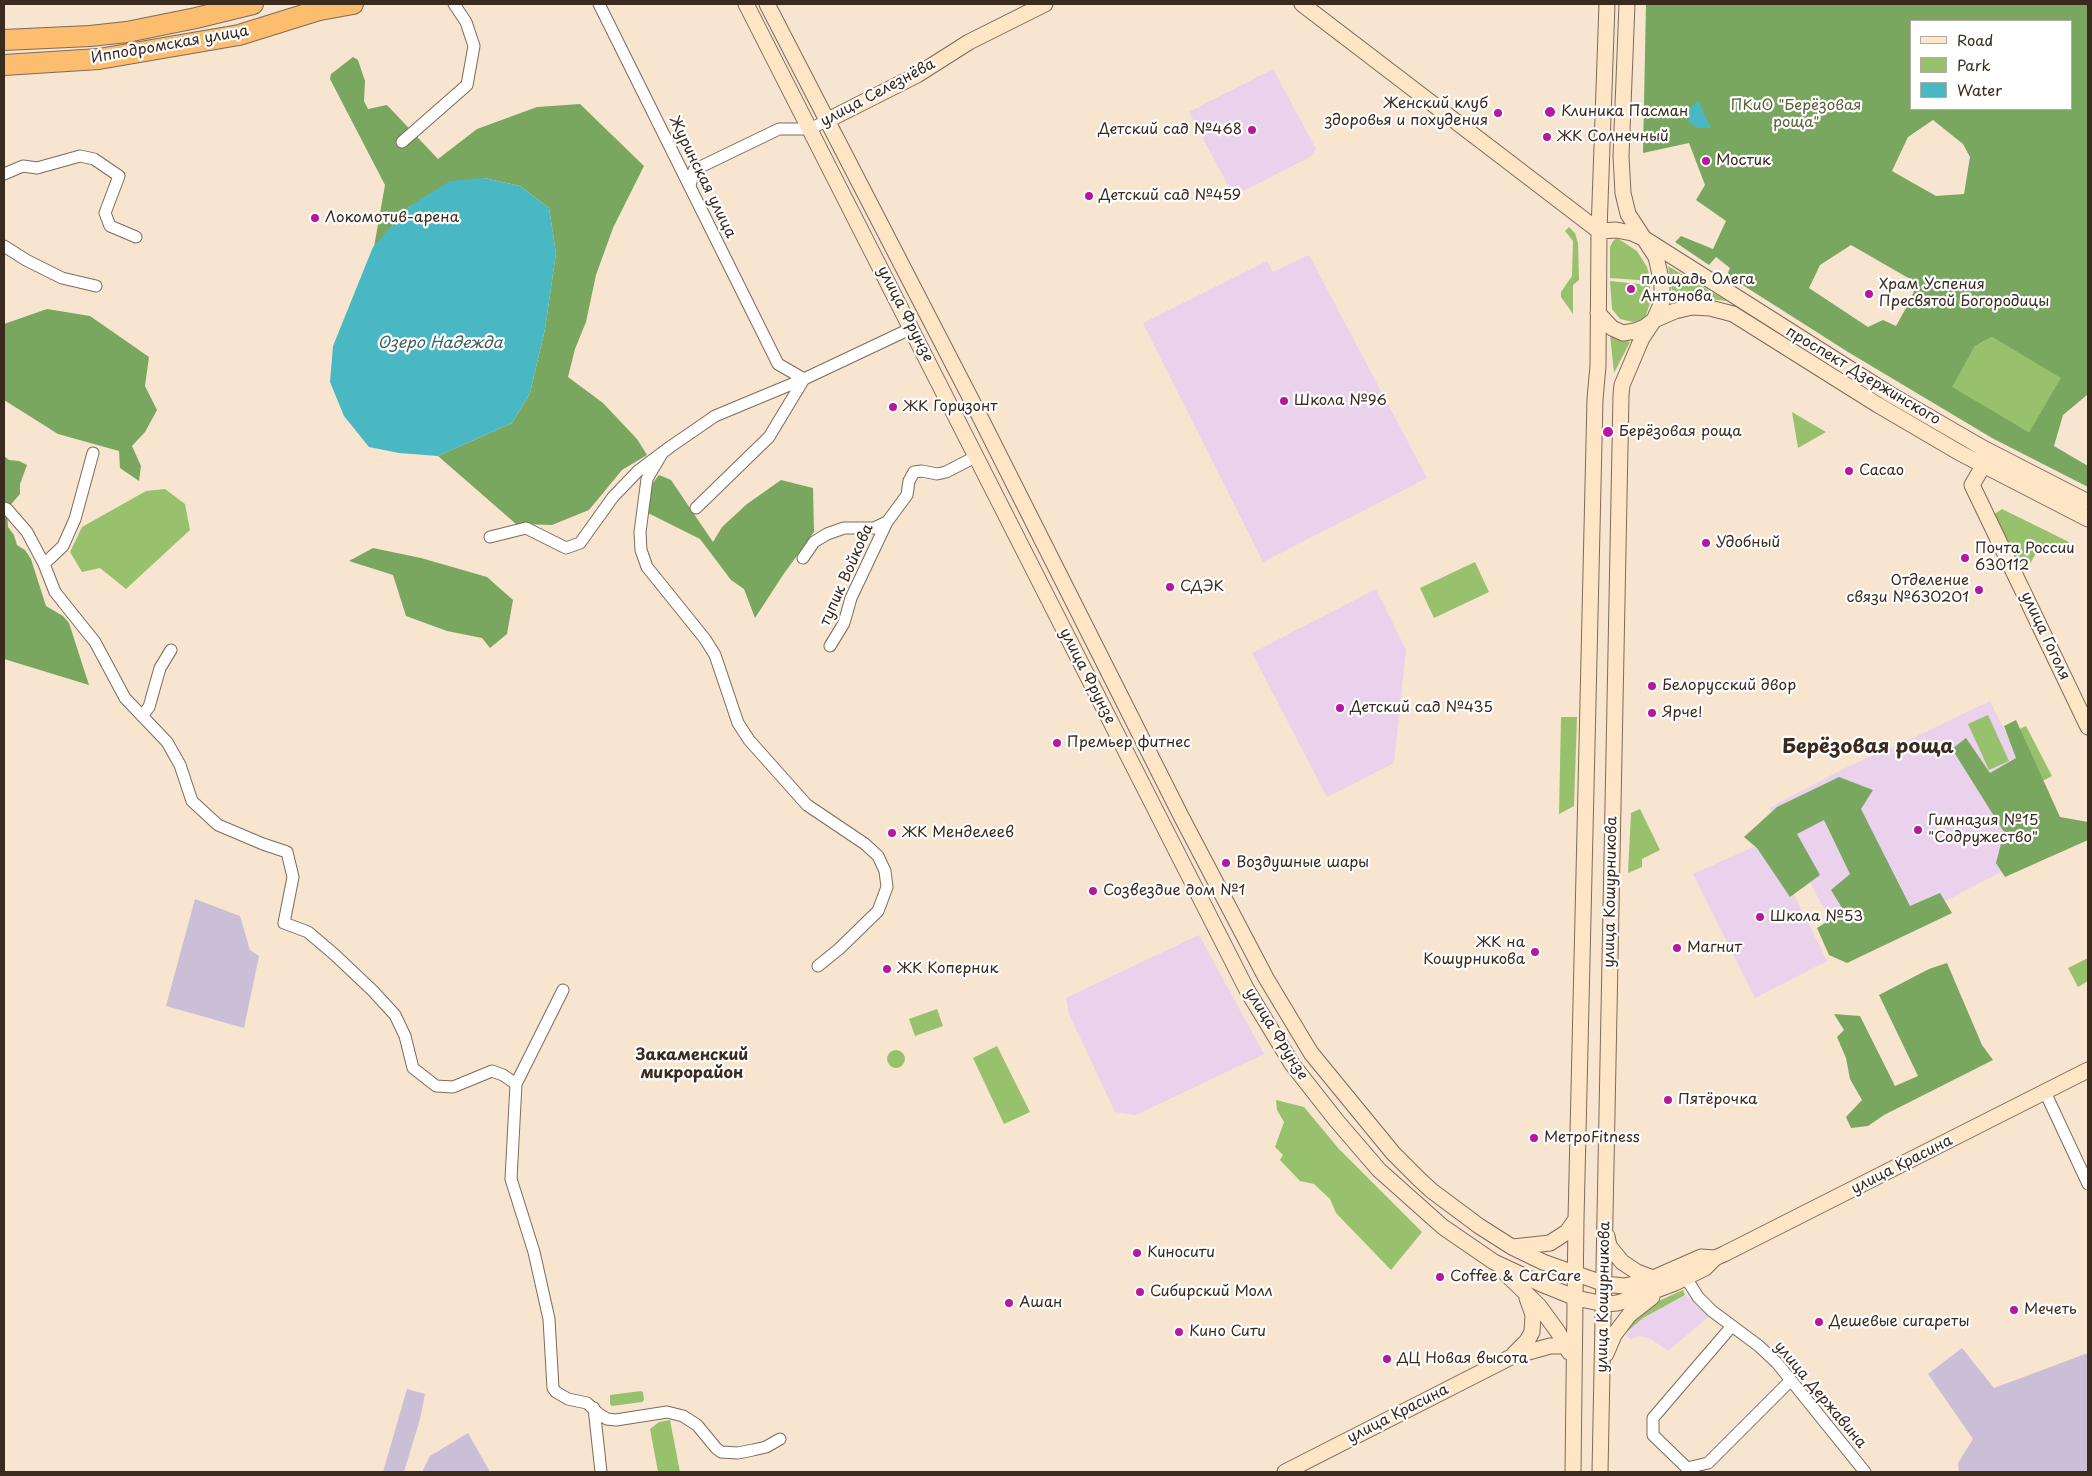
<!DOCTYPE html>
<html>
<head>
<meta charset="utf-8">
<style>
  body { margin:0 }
  #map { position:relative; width:2092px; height:1476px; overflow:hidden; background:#f7e5cf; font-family:"Playpen Sans",sans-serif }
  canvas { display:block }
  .frame { position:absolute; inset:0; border:5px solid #3b2a1e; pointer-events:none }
  .legend { position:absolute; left:1910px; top:20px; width:162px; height:90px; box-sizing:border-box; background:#fff; border:1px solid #b1aaa5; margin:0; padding:6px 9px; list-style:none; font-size:15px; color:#3b2a1e }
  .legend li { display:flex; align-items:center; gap:10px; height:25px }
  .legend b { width:25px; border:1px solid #b1aaa5 }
</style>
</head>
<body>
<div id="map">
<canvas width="2092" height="1476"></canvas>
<div class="frame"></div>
<ul class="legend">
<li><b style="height:6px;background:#fee5c5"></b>Road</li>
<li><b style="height:14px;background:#97c16d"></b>Park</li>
<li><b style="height:14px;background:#4ab8c3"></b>Water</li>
</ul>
</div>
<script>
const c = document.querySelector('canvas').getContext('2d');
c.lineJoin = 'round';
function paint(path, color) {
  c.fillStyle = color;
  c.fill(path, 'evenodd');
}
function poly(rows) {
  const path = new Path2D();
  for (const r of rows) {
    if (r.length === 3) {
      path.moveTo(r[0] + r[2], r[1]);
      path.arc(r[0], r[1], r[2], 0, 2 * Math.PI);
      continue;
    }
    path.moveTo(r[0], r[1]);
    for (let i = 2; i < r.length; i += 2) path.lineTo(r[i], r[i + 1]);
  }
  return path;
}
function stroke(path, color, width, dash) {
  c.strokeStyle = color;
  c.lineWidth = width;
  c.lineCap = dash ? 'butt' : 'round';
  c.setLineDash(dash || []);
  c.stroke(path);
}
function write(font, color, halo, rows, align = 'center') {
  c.font = font + ' "Playpen Sans",sans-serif';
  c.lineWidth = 4.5;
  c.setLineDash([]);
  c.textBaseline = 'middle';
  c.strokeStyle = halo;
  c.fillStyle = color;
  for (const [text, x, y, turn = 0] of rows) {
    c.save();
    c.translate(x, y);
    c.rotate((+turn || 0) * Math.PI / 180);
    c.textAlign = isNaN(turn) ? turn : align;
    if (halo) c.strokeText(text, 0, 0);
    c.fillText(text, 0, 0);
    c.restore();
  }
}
const built = poly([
  [1273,69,1316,149,1310,157,1239,193,1231,191,1189,112],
  [1309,255,1427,478,1263,562,1143,323,1267,261,1273,272],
  [1376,589,1406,650,1394,763,1327,797,1252,653],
  [1990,701,2060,841,1848,952,1769,808,1839,771,1884,750,1884,751,1888,750],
  [1767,841,1827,961,1755,998,1693,874],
  [1199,935,1264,1054,1136,1115,1115,1112,1069,1014,1066,998],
  [1685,1295,1711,1315,1668,1351,1651,1339,1638,1336,1631,1340,1625,1334,1643,1318]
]);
const industrial = poly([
  [195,899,240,916,250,950,259,956,244,1028,166,1006],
  [1962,1348,1994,1388,2088,1353,2088,1472,1959,1472,1958,1463,1973,1439,1928,1374],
  [407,1389,425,1394,420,1419,404,1472,383,1472],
  [468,1433,490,1472,422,1472,430,1456]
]);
const green = poly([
  [1569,227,1575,233,1578,243,1579,280,1573,285,1573,314,1561,297,1561,292,1572,276,1573,241,1565,231],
  [1617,238,1637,251,1647,267,1651,281,1610,278,1610,247,1613,241],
  [1668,266,1727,301,1694,297,1673,298],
  [1610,281,1650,285,1650,303,1645,318,1633,322,1620,319,1612,309],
  [1610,334,1630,342,1614,373],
  [1992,337,2062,378,2029,432,1951,387,1975,346],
  [1792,412,1826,432,1798,448],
  [165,489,185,504,190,530,126,589,100,568,82,572,70,552,82,527,146,491],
  [2002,509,2069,542,2065,549,2055,545,2045,546,2038,550,2028,567,2020,566,1993,515],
  [1475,562,1489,592,1434,618,1420,588],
  [1988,715,2009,761,1989,770,1968,724],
  [1561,717,1577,717,1574,806,1559,814],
  [2026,726,2052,776,2037,784,2011,733],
  [1640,809,1660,850,1642,859,1642,867,1628,873,1631,813],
  [2088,958,2088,981,2078,987,2068,968],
  [937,1009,943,1026,915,1036,909,1019],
  [997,1046,1030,1112,1004,1124,973,1058],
  [896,1059,9],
  [1276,1100,1304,1107,1339,1149,1422,1232,1391,1270,1336,1213,1330,1199,1314,1184,1300,1181,1280,1160,1283,1155,1275,1147,1284,1122,1277,1110],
  [1683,1290,1685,1295,1643,1318,1622,1336,1635,1315,1652,1304],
  [641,1391,643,1392,644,1400,642,1402,612,1406,610,1404,610,1395],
  [670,1420,680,1472,658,1472,650,1429,659,1422]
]);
const forest = poly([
  [1646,4,2088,4,2088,396,2087,395,2063,415,2054,446,2088,466,2088,487,1992,438,1848,352,1727,275,1730,268,1716,257,1709,265,1675,242,1681,236,1713,249,1726,221,1696,200,1705,185,1689,143,1643,153],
  [1911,21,2071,21,2071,109,1911,109],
  [1933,120,1963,144,1970,157,1964,194,1936,196,1892,171,1908,137],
  [1851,245,1917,283,1911,299,1896,326,1883,320,1868,327,1809,288,1820,265],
  [1992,337,2061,378,2029,432,1952,387,1975,346],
  [353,57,358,60,365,81,364,101,368,109,387,105,438,159,477,129,537,107,580,104,644,166,613,228,596,275,586,322,575,349,568,377,603,403,637,439,647,455,622,470,589,510,552,525,516,524,438,456,512,423,530,393,545,329,556,253,549,208,520,186,484,178,410,206,374,247,385,185,330,79,331,74],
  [47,309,90,316,149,357,145,386,157,410,145,432,132,446,141,466,139,481,120,468,119,451,58,434,4,400,4,324],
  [4,456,9,460,19,461,27,465,20,484,20,494,7,509,8,527,14,535,17,545,25,550,31,559,46,606,63,616,69,623,89,685,4,659],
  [659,475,671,480,713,542,722,527,747,504,781,480,813,488,814,532,783,575,755,618,744,589,731,580,700,539,648,513,652,484],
  [373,548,421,558,487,577,513,600,507,634,490,648,482,638,447,631,406,616,393,575,349,561],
  [2016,720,2060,817,2088,822,2088,840,2005,877,1996,863,2004,832,1952,749,1966,738,1990,773,2016,758,2004,726],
  [1839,777,1873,790,1861,809,1910,906,1940,893,1952,913,1847,963,1829,955,1817,928,1844,911,1831,890,1850,874,1824,820,1797,834,1820,875,1790,897,1757,848,1744,837,1777,807],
  [1947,963,1982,1045,1993,1060,1884,1115,1868,1126,1851,1128,1846,1117,1862,1100,1850,1079,1846,1058,1837,1037,1844,1030,1834,1014,1860,1016,1895,1086,1918,1076,1879,995,1929,969]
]);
const water = poly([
  [1698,100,1711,128,1697,128,1689,122,1688,111],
  [484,178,520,186,549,208,556,253,545,329,530,393,512,423,438,456,399,453,369,447,344,416,330,382,333,346,373,247,410,206,450,181]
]);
const street = poly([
  [599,4,778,364,804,379,912,328],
  [402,142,467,85,474,46,466,22,454,4],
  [4,174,23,166,37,168,80,156,94,159,119,176,105,213,110,226,136,237],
  [690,186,694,170,779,129,810,129,828,120],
  [4,246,26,260,62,278,96,286],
  [663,452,647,479,645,494,640,532,641,550,647,567,705,639,715,655,738,723,749,740,807,805,865,844,878,856,885,871,887,887,878,911,839,949,818,966],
  [4,508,7,509,27,532,44,564,55,592,95,642,125,698,167,742,180,765,192,801,218,825,263,844,287,852,293,877,284,923,308,932,335,955,373,991,395,1015,405,1036,413,1068,436,1086,453,1087,492,1071,503,1075,516,1084],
  [696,508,769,437,804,379],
  [887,522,907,495,909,481,914,472,922,471,937,474,946,472,977,456],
  [490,537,526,528,566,548,580,543,613,497,638,471,670,447,715,416,804,379],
  [803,558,814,542,827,534,844,528,874,528,887,522,851,598,844,623,830,646],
  [44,564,63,546,75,519,93,453],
  [142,716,149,707,160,668,171,650],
  [563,990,516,1084,511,1179,534,1252,549,1319,553,1388,556,1392,568,1399,587,1403,599,1414,607,1419,616,1420,667,1412,683,1416,697,1425,716,1448,721,1452,738,1453,753,1450,766,1447,780,1439],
  [2045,1092,2088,1184],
  [1686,1278,1698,1297,1712,1311,1759,1346,1777,1363,1865,1472],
  [1732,1326,1653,1418,1653,1435,1687,1468,1708,1463,1790,1381],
  [594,1408,601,1472]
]);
const secondary = poly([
  [746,4,1247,990,1292,1064,1336,1120,1379,1170,1443,1227,1494,1262,1539,1283,1576,1298,1604,1304,1617,1303,1635,1298,1675,1283,1705,1268,1715,1258,1724,1254,2088,1070],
  [767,4,972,401,1182,818,1266,978,1311,1053,1393,1153,1420,1180,1432,1191,1479,1226,1512,1247,1543,1262,1605,1284,1624,1286,1644,1282,1701,1257,1715,1258],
  [1302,4,1599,231],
  [828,120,917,75,969,42,1045,4],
  [1599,231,1616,230,1632,233,1645,239,1888,393,1983,448,2088,502],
  [1598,313,1612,328,1623,333,1635,331,1645,327,1654,320,1662,302,1662,283,1656,257,1628,214,1623,193,1621,156,1627,4],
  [1983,466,1972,485,2088,727],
  [1607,1236,1609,1246,1622,1262,1637,1272,1653,1278],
  [1513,1247,1550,1243,1567,1232,1576,1219],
  [1502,1270,1539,1306,1558,1332,1569,1352],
  [1514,1354,1527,1341,1532,1332,1533,1315,1527,1298],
  [1606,1354,1614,1335,1629,1315,1652,1297],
  [1285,1472,1511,1357,1550,1346,1567,1346],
  [1573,1472,1576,1219,1595,399,1598,366,1599,231,1607,4],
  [1600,1472,1621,395,1622,385,1642,338,1654,320,1675,311,1692,307,1710,308,1733,314,1878,405,1960,453,2088,519]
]);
const highway = poly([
  [320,10,353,4],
  [4,40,90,36,127,32,196,18,253,4],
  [4,65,99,59,239,35,316,11,333,4]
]);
const markers = [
  [1550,112,6,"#b5179e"],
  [1498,113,5,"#b5179e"],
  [1252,130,5,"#b5179e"],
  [1547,137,5,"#b5179e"],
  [1706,161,5,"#b5179e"],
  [1089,196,5,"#b5179e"],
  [315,218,5,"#b5179e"],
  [1631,289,5,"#b5179e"],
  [1869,294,5,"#b5179e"],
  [1284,401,5,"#b5179e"],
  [893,407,5,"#b5179e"],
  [1608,432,6,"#b5179e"],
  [1849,471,5,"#b5179e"],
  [1706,543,5,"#b5179e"],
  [1965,558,5,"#b5179e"],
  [1170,587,5,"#b5179e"],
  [1979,590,5,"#b5179e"],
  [1652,686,5,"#b5179e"],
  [1340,708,5,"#b5179e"],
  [1652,713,5,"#b5179e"],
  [1057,743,5,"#b5179e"],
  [1918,830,5,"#b5179e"],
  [892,833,5,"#b5179e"],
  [1226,863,5,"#b5179e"],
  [1093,891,5,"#b5179e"],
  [1760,917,5,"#b5179e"],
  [1677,948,5,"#b5179e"],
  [1535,952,5,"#b5179e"],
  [887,969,5,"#b5179e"],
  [1668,1100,5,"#b5179e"],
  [1534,1138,5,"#b5179e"],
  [1137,1253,5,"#b5179e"],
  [1440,1277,5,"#b5179e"],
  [1140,1292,5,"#b5179e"],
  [1009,1303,5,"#b5179e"],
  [2014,1310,5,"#b5179e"],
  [1819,1322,5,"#b5179e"],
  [1179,1332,5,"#b5179e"],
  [1387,1359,5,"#b5179e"]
];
const streetNames = [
  ["Ипподромская улица",170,45,-10],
  ["улица Селезнёва",878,93,-28],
  ["Журинская улица",702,177,64],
  ["улица Фрунзе",905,314,63],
  ["проспект Дзержинского",1863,376,31],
  ["тупик Войкова",847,575,-66],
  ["улица Гоголя",2045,636,65],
  ["улица Фрунзе",1087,676,63],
  ["улица Кошурникова",1611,892,-89],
  ["улица Фрунзе",1276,1034,58],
  ["улица Красина",1902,1165,-27],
  ["улица Кошурникова",1604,1297,-89],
  ["улица Державина",1820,1395,50],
  ["улица Красина",1398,1414,-27]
];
const poiNames = [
  ["Женский клуб",1488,104,"right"],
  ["здоровья и похудения",1488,121,"right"],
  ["Клиника Пасман",1561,112],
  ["Детский сад №468",1242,130,"right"],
  ["ЖК Солнечный",1557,137],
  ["Мостик",1716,161],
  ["Детский сад №459",1099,196],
  ["Локомотив-арена",325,218],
  ["площадь Олега",1641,280],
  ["Антонова",1641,297],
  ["Храм Успения",1879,285],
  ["Пресвятой Богородицы",1879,302],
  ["Школа №96",1294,401],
  ["ЖК Горизонт",903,407],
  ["Берёзовая роща",1619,432],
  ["Cacao",1859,471],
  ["Удобный",1716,543],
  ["Почта России",1975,549],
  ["630112",1975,566],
  ["Отделение",1969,581,"right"],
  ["связи №630201",1969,598,"right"],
  ["СДЭК",1180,587],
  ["Белорусский двор",1662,686],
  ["Детский сад №435",1350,708],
  ["Ярче!",1662,713],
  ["Премьер фитнес",1067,743],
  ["Гимназия №15",1928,821],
  ["\"Содружество\"",1928,838],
  ["ЖК Менделеев",902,833],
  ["Воздушные шары",1236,863],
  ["Созвездие дом №1",1103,891],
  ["Школа №53",1770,917],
  ["ЖК на",1525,943,"right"],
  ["Кошурникова",1525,960,"right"],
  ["Магнит",1687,948],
  ["ЖК Коперник",897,969],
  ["Пятёрочка",1678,1100],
  ["МетроFitness",1544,1138],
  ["Киносити",1147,1253],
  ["Coffee & CarCare",1450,1277],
  ["Сибирский Молл",1150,1292],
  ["Ашан",1019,1303],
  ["Мечеть",2024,1310],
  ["Дешевые сигареты",1829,1322],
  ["Кино Сити",1189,1332],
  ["ДЦ Новая высота",1397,1359]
];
const parkNames = [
  ["ПКиО \"Берёзовая",1796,106],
  ["роща\"",1796,123]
];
const waterNames = [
  ["Озеро Надежда",440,344]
];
const neighbourhoodNames = [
  ["Закаменский",692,1056],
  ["микрорайон",692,1074]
];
const districtNames = [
  ["Берёзовая роща",1868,747]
];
paint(built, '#ead1ec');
paint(industrial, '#cabfd6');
paint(green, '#97c16d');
paint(forest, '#79a760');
paint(water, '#4ab8c3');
stroke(street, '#7d6b5c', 13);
stroke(secondary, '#7d6b5c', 17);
stroke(highway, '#7d6b5c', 22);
stroke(street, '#fff', 11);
stroke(secondary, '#fee5c5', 15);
stroke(highway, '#fcbd6f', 20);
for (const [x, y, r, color] of markers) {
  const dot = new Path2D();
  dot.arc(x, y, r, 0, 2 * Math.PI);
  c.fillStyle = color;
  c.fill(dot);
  stroke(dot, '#fff', 2);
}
write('15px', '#3b2a1e', '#fff', streetNames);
write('15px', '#3b2a1e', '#fff', poiNames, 'left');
write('15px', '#5b5f3a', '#fff', parkNames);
write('italic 16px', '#416360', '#fff', waterNames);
write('bold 16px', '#3b2a1e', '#fff', neighbourhoodNames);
write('bold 20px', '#3b2a1e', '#fff', districtNames);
</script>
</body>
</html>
